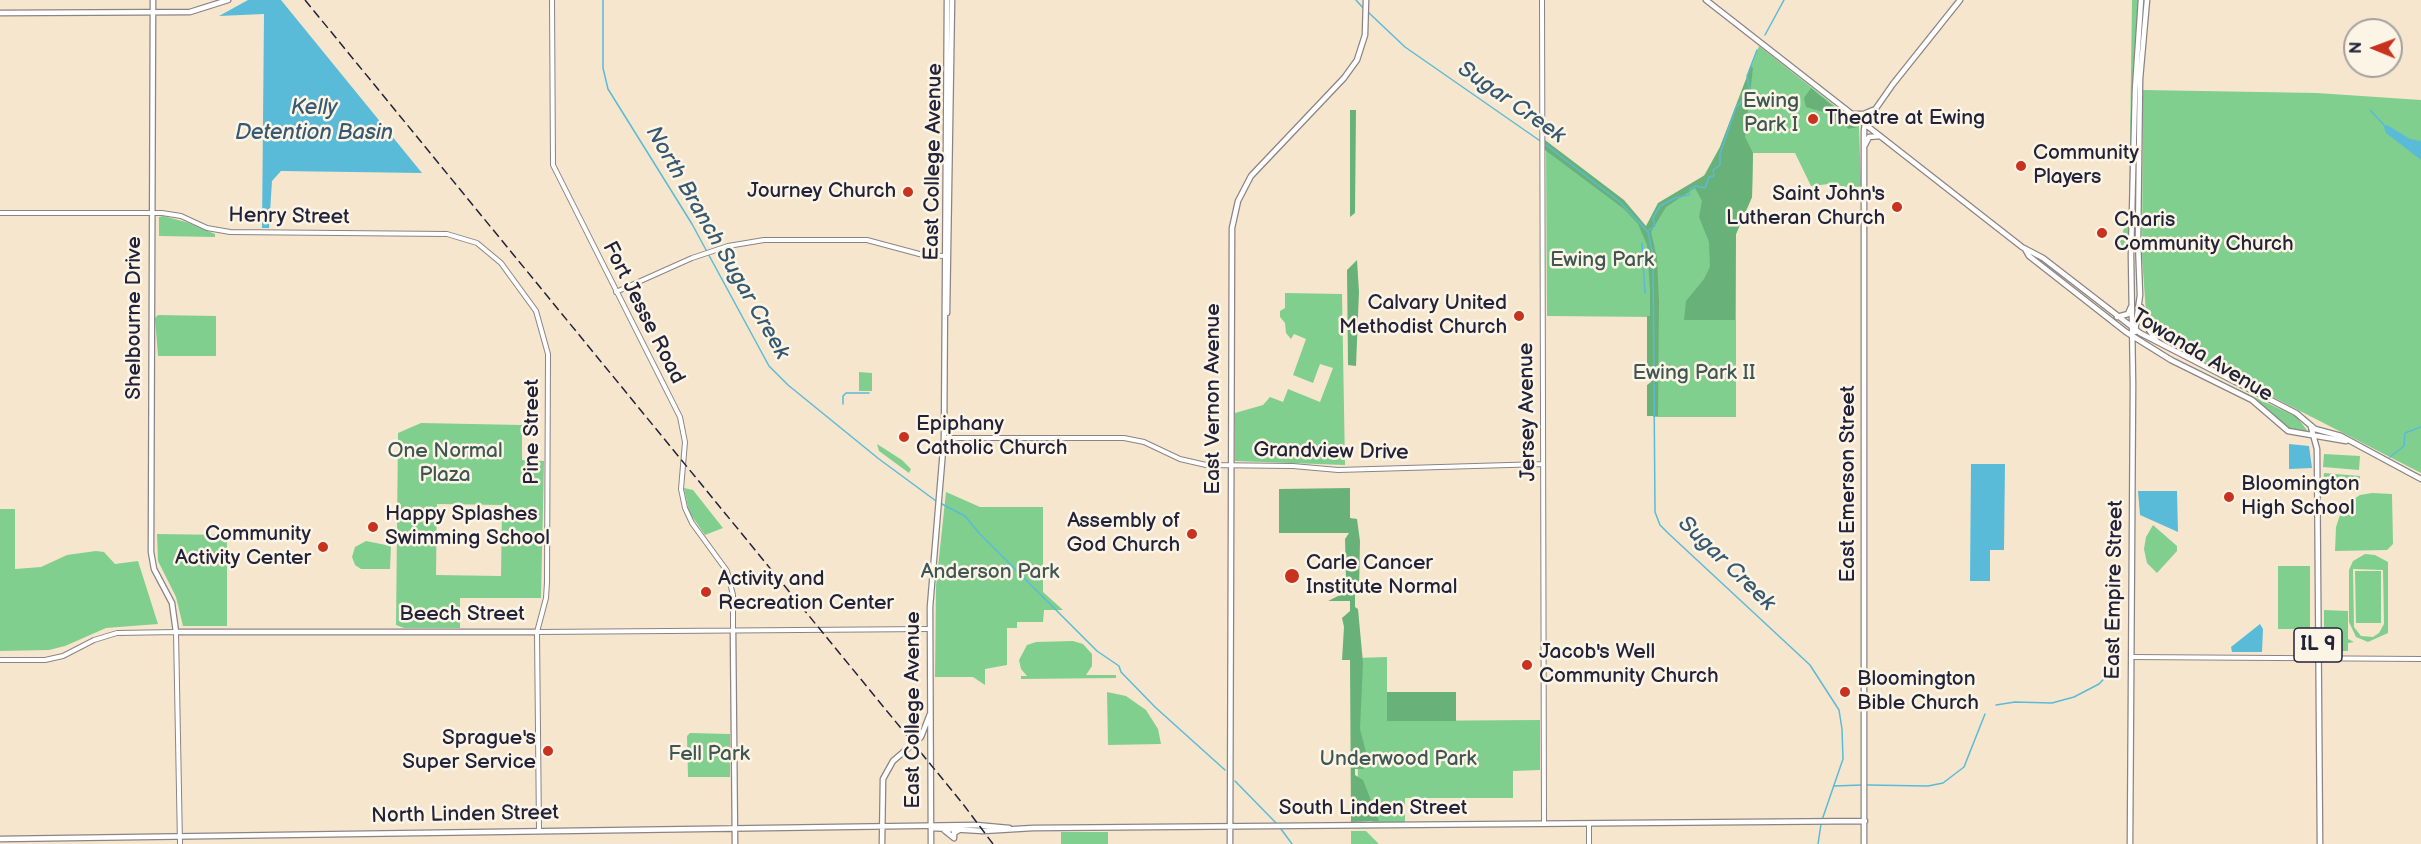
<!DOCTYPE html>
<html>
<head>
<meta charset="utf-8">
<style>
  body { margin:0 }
  #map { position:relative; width:2421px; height:844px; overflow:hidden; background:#f7e6ce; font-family:"Balsamiq Sans",sans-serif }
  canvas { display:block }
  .north { position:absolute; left:2343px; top:18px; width:60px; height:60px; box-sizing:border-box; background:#fcf5e5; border:2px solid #a5a1a1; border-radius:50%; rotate:271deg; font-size:16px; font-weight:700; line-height:24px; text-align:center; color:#22223b }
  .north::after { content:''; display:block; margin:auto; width:21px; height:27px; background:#c8321e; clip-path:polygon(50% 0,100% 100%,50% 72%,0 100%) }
</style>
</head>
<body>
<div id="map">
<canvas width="2421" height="844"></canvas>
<div class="north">N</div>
</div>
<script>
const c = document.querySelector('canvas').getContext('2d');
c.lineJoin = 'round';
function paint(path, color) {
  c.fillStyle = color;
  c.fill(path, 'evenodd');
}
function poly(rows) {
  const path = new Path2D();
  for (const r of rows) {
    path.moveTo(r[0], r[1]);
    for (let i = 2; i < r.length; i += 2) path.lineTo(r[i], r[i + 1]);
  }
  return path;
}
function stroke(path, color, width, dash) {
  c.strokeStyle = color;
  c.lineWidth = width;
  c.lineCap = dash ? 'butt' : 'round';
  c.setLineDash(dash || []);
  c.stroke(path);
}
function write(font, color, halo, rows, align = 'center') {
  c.font = font + ' "Balsamiq Sans",sans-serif';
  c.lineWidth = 5;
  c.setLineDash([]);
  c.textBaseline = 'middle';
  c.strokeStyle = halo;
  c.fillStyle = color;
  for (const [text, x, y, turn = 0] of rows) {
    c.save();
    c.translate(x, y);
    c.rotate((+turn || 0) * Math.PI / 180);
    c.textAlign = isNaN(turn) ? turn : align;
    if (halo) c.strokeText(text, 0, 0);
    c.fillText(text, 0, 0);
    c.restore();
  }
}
const green = poly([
  [2132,0,2139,0,2133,72,2129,245,2124,252,2120,241,2129,212],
  [1759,46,1859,125,1861,186,1854,188,1829,184,1811,186,1795,153,1753,153,1752,197,1736,234,1736,417,1653,417,1654,317,1547,316,1546,145,1620,202,1648,231,1661,206,1702,179,1720,147],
  [2143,90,2317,93,2421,100,2421,473,2193,356,2168,342,2152,328,2146,313,2142,256],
  [163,216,186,222,215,234,215,237,159,236,159,217],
  [1285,293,1342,294,1345,465,1235,461,1235,413,1263,405,1270,397,1283,402,1288,389,1320,402,1333,368,1320,364,1313,383,1293,375,1306,339,1294,334,1291,339,1286,333,1285,323,1280,317,1280,311,1285,308],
  [158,315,216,316,216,356,158,356,155,318],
  [859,372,872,373,872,391,859,391],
  [2214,378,2297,417,2309,433,2288,429,2260,403],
  [421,423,522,425,522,460,544,461,541,598,460,598,460,628,404,628,396,625,398,433],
  [437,504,502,505,501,576,436,575],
  [877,444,902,460,911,469,909,473,879,451],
  [2324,454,2360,456,2359,470,2323,467],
  [2324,473,2360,476,2358,491,2323,488],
  [684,488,693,490,723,528,705,535,689,512],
  [946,492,980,507,1043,507,1043,592,1063,610,1044,610,1043,622,1017,622,1017,628,1007,628,1007,665,985,669,985,685,973,677,935,677,936,586],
  [2372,493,2392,494,2393,544,2387,550,2335,551,2336,527,2343,506,2360,495],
  [0,509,15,509,15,569,41,567,67,555,96,551,104,552,115,564,138,561,158,624,106,628,65,646,49,650,0,651],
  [2153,525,2177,546,2177,551,2157,573,2147,563,2144,549,2146,537],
  [157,534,227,535,227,626,183,626,176,597,158,561],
  [366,541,391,546,390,569,361,569,355,565,352,557,355,547],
  [2365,554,2375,555,2388,562,2388,633,2368,642,2356,637,2349,622,2349,570,2353,561],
  [2353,569,2383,570,2384,624,2379,633,2373,637,2361,636,2354,627],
  [2278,566,2310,566,2310,629,2278,629],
  [2355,571,2381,571,2381,623,2356,623],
  [2324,610,2348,611,2348,639,2354,642,2348,643,2348,651,2324,651],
  [1073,641,1083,644,1092,654,1092,666,1086,675,1116,675,1116,678,1021,679,1021,676,1027,676,1021,669,1019,660,1027,645,1036,642],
  [1387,657,1387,721,1540,720,1540,770,1513,771,1513,798,1405,798,1405,823,1373,823,1358,778,1355,658],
  [1107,692,1126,696,1146,710,1158,729,1161,744,1108,745],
  [690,733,730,734,730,777,688,777,687,736],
  [1351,831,1366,831,1379,844,1351,844],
  [1061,832,1108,832,1108,844,1061,844]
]);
const forest = poly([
  [1751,66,1753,68,1745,137,1753,153,1752,197,1736,234,1735,320,1684,320,1686,301,1704,279,1710,267,1709,242,1699,217,1702,201,1695,188,1666,207,1651,232,1657,258,1659,302,1658,416,1647,416,1647,385,1651,382,1652,369,1647,368,1647,316,1650,316,1650,290,1647,245,1638,224,1624,209,1545,150,1545,140,1624,200,1646,226,1658,203,1705,175,1720,147],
  [1811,88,1858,127,1848,129,1844,123,1839,124,1836,116,1806,107,1804,98],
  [1350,110,1356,110,1355,213,1350,217],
  [1357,260,1359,292,1356,366,1348,365,1347,270],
  [1350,488,1350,518,1357,519,1360,541,1359,591,1355,595,1355,607,1358,609,1363,663,1360,729,1367,756,1364,769,1355,769,1355,775,1363,780,1379,821,1351,822,1350,660,1342,660,1344,627,1342,618,1350,611,1350,601,1328,601,1342,594,1346,577,1345,539,1349,533,1279,533,1279,489],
  [1456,692,1456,721,1387,721,1387,692]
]);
const water = poly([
  [248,0,281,0,422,173,281,171,272,181,269,228,262,228,264,14,219,16],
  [2387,125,2410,139,2421,141,2421,160,2386,133,2384,127],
  [2289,444,2309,446,2312,468,2289,469],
  [1971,464,2005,464,2004,550,1990,550,1990,581,1970,581],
  [2138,491,2177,491,2178,532,2140,515],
  [2260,624,2263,629,2262,652,2232,652,2231,647]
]);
const stream = poly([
  [603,0,603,68,608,89,692,224,769,366,788,385,879,459,936,501],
  [1356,0,1364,9],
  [1368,12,1405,47,1546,145,1620,202,1648,232,1653,256,1655,512,1660,525,1669,534,1810,665,1839,710,1842,729,1843,759,1822,820],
  [1765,35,1784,0],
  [2370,110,2385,126],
  [1649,230,1655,226,1653,218,1660,206,1675,198,1689,195,1690,189,1696,186,1705,188,1709,177,1714,176,1713,170,1720,165,1720,154,1736,107,1750,93,1747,76,1757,50],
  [1642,243,1645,293],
  [843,404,843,396,846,393,869,393],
  [2390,457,2404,446,2405,433,2421,427],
  [940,503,965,516,979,533,1097,651,1119,666,1121,672,1155,707,1225,770],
  [1996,705,2015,702,2052,703,2074,697,2099,684,2120,662],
  [1235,781,1278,825],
  [1867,785,1928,786,1943,783,1964,767,1985,714],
  [1834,786,1862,785],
  [1281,829,1292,844],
  [1818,844,1821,824]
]);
const minor = poly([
  [552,0,553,165,680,417,685,442,681,489,685,508,692,523,727,571,733,595,733,630],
  [1542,0,1544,824],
  [0,213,162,213,181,216,207,228,230,232,447,234,477,243,501,263,536,311,548,354,547,582,546,598,537,632,539,831],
  [616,292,692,258,728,246,764,240,867,240,923,255,945,256],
  [944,438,1124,438,1144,442,1180,459,1206,465,1293,466,1338,470,1543,464],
  [537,632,930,629],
  [2131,657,2421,659],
  [0,660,45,660,63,656,94,640,117,633,176,632,180,844],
  [1589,844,1589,824]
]);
const major = poly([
  [153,0,151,552,154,569,172,603,176,632,537,632],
  [1706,0,2022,247,2043,258,2140,333,2296,413,2315,429,2341,436,2421,479],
  [0,13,190,12,228,0],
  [1852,114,1864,114,1873,110],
  [1865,145,1869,137,1880,136],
  [2025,249,2029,256,2126,332,2171,360,2252,400,2288,431,2346,441],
  [2141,307,2147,327,2156,340],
  [947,313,952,0],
  [2117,317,2128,314,2131,307],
  [2135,332,2140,295,2138,241,2140,79,2147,0],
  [2311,427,2317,449,2320,844],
  [733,630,735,844],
  [932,828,983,831,1033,828,1865,821],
  [944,830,954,838,954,833,959,830],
  [0,839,976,825,1009,828],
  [882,844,883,779,893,761,921,737,930,714],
  [931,844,930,607,944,438,947,0],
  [1230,844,1232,228,1238,201,1251,176,1344,78,1357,60,1365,35,1366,0],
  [1864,844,1864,130,1865,124,1893,84,1960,0],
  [2130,844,2133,385,2131,255,2135,90,2141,0]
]);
const rail = poly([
  [305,0,963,804,993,844]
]);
const markers = [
  [1813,119,6,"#c8321e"],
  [2021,166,6,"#c8321e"],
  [908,192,6,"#c8321e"],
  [1897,207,6,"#c8321e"],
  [2102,233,6,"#c8321e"],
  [1519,316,6,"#c8321e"],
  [904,437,6,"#c8321e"],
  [2229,497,6,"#c8321e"],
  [373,527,6,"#c8321e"],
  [1192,534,6,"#c8321e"],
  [323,547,6,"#c8321e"],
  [1292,576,8,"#c8321e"],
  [706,592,6,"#c8321e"],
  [1527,665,6,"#c8321e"],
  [1845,692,6,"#c8321e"],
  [548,751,6,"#c8321e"]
];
const shields = [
  [2318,645,48]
];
const shieldNames = [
  ["IL 9",2318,645]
];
const parkNames = [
  ["Ewing",1771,102],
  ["Park I",1771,126],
  ["Ewing Park",1602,261],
  ["Ewing Park II",1694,374],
  ["One Normal",445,452],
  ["Plaza",445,476],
  ["Anderson Park",990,573],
  ["Fell Park",709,755],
  ["Underwood Park",1398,760]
];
const poiNames = [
  ["Theatre at Ewing",1825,119],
  ["Community",2033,154],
  ["Players",2033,178],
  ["Journey Church",896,192,"right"],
  ["Saint John's",1885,195,"right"],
  ["Lutheran Church",1885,219,"right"],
  ["Charis",2114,221],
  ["Community Church",2114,245],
  ["Calvary United",1507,304,"right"],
  ["Methodist Church",1507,328,"right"],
  ["Epiphany",916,425],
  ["Catholic Church",916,449],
  ["Bloomington",2241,485],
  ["High School",2241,509],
  ["Happy Splashes",385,515],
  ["Swimming School",385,539],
  ["Assembly of",1180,522,"right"],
  ["God Church",1180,546,"right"],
  ["Community",311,535,"right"],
  ["Activity Center",311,559,"right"],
  ["Carle Cancer",1306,564],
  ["Institute Normal",1306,588],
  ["Activity and",718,580],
  ["Recreation Center",718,604],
  ["Jacob's Well",1539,653],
  ["Community Church",1539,677],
  ["Bloomington",1857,680],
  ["Bible Church",1857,704],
  ["Sprague's",536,739,"right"],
  ["Super Service",536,763,"right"]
];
const streetNames = [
  ["East College Avenue",934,162,-89],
  ["Henry Street",289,217,1],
  ["Fort Jesse Road",643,313,63],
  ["Shelbourne Drive",135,318,-90],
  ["Towanda Avenue",2202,356,31],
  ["East Vernon Avenue",1214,399,-90],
  ["Jersey Avenue",1528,412,-91],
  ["Pine Street",533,432,-90],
  ["Grandview Drive",1331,452,1],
  ["East Emerson Street",1849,484,-90],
  ["East Empire Street",2115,590,-89],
  ["Beech Street",462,615],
  ["East College Avenue",914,710,-90],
  ["South Linden Street",1373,809],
  ["North Linden Street",465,815,-1]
];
const waterNames = [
  ["Sugar Creek",1511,103,35],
  ["Kelly",314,108],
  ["Detention Basin",314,133],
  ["North Branch Sugar Creek",717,243,60],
  ["Sugar Creek",1726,564,44]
];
paint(green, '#80cf8e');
paint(forest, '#68b279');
paint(water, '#5abbd8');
stroke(stream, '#5abbd8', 1.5);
stroke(minor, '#8c8484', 6);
stroke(major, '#8c8484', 7);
stroke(minor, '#fff', 4);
stroke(major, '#fff', 4.5);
stroke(rail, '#22223b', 1.5, [9, 4.5]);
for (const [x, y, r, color] of markers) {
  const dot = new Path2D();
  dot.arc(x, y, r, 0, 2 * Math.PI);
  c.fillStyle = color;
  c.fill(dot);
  stroke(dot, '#fcf5e5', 2);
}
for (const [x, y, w] of shields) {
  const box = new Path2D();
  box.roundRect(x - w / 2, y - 17, w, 34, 4.5);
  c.fillStyle = '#fcf5e5';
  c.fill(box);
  stroke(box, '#22223b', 1.5);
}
write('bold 20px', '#22223b', null, shieldNames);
write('21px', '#3e5654', '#fcf5e5', parkNames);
write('21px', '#22223b', '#fcf5e5', poiNames, 'left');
write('21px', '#22223b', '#fcf5e5', streetNames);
write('italic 22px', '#365872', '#fcf5e5', waterNames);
</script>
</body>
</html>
